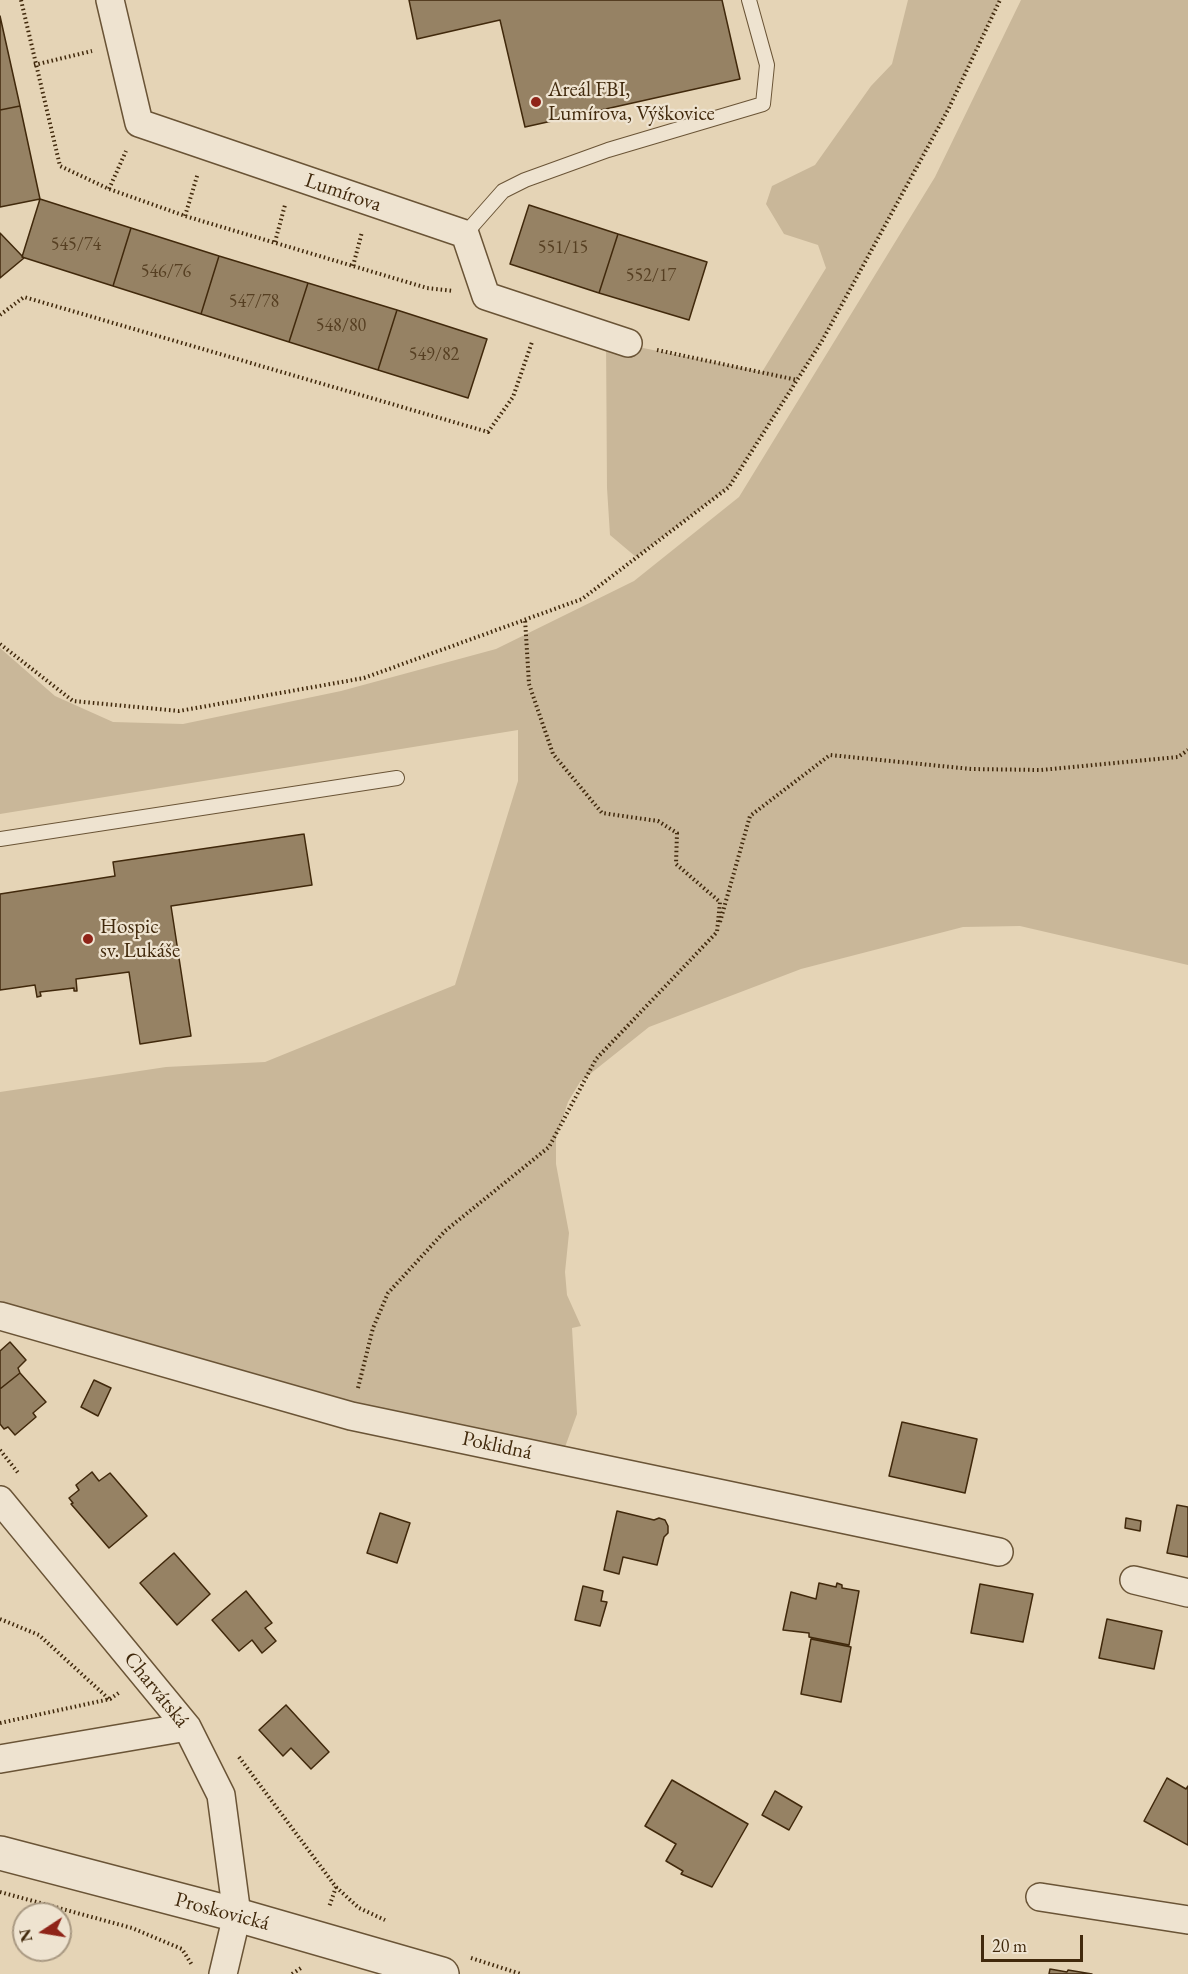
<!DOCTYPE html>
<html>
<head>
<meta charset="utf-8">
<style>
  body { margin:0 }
  #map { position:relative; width:1188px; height:1974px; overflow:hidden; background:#e5d4b6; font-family:"EB Garamond",serif }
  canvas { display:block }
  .north { position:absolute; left:12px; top:1902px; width:60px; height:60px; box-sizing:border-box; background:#eee3d0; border:2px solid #a99982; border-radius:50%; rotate:258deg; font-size:16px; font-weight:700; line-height:24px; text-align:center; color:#41290c }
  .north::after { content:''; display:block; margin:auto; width:21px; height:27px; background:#8f2418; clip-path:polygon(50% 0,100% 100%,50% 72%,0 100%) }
  .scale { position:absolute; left:981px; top:1935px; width:102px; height:27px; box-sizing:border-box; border:3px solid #41290c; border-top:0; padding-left:8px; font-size:18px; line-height:21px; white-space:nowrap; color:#41290c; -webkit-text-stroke:4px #eee3d0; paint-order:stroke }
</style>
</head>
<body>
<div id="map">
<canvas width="1188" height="1974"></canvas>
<div class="north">N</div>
<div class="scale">20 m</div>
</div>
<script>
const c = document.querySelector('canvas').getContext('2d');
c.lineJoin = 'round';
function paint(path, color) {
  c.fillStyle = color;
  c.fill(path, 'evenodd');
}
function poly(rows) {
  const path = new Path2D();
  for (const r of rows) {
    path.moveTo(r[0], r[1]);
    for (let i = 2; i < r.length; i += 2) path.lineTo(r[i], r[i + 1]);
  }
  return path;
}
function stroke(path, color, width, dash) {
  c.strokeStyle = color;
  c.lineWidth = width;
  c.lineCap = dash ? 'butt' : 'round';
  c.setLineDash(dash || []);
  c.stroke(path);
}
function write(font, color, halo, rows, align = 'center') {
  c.font = font + ' "EB Garamond",serif';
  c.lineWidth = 4.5;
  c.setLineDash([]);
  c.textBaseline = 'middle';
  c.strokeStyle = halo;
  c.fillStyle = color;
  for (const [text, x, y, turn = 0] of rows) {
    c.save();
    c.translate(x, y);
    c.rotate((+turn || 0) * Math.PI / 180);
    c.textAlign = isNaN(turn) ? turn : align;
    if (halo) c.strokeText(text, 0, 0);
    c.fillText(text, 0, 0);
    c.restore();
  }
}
const green = poly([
  [908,0,1000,0,948,110,822,341,729,487,636,557,610,535,607,488,606,336,643,348,762,372,826,268,818,245,784,234,766,204,772,186,815,165,871,86,892,64],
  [1021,0,1188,0,1188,965,1020,926,963,927,801,969,649,1027,580,1082,568,1102,556,1138,556,1164,569,1233,565,1272,567,1295,581,1326,572,1328,577,1414,561,1458,0,1308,0,1092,166,1067,265,1062,455,985,518,781,518,730,0,814,0,648,55,696,113,722,183,724,341,691,496,649,634,581,739,497,935,177]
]);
const building = poly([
  [409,0,722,0,740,79,525,127,500,20,417,39,409,0],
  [0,16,20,106,0,110,0,16],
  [20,106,40,199,0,207,0,110,20,106],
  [40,199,131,228,113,286,22,257,40,199],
  [529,205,618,234,599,293,510,264,529,205],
  [131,228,219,256,201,314,113,286,131,228],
  [0,233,24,258,0,278,0,233],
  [618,234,707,262,689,320,599,293,618,234],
  [219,256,308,283,289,342,201,314,219,256],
  [308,283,397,310,378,370,289,342,308,283],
  [397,310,487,339,468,398,378,370,397,310],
  [304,834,312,885,171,906,191,1036,140,1044,129,972,76,979,77,991,74,991,74,988,40,992,41,996,37,997,35,985,0,990,0,894,115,876,113,862,304,834],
  [10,1342,26,1360,18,1368,20,1373,0,1389,0,1351,10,1342],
  [20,1373,46,1402,33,1413,36,1417,15,1435,8,1427,4,1429,0,1424,0,1389,20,1373],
  [94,1380,111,1388,98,1416,81,1407,94,1380],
  [902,1422,977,1439,965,1493,889,1476,902,1422],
  [92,1472,99,1481,110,1473,147,1516,109,1548,71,1504,73,1503,69,1498,79,1490,76,1485,92,1472],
  [1177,1505,1188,1507,1188,1557,1167,1553,1177,1505],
  [617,1511,654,1520,659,1518,665,1520,668,1526,668,1533,664,1537,657,1565,623,1557,619,1574,604,1570,617,1511],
  [380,1513,410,1523,397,1563,367,1553,380,1513],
  [1126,1518,1141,1521,1140,1531,1125,1528,1126,1518],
  [174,1553,210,1594,177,1625,140,1583,174,1553],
  [819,1583,836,1587,837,1583,842,1585,842,1588,859,1591,849,1645,809,1637,809,1633,783,1630,791,1592,816,1599,819,1583],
  [980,1584,1033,1594,1023,1642,971,1633,980,1584],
  [583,1586,603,1591,601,1601,607,1602,600,1626,575,1620,583,1586],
  [246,1591,272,1623,265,1628,276,1641,262,1653,252,1640,239,1651,212,1620,246,1591],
  [1107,1619,1162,1631,1154,1669,1099,1658,1107,1619],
  [811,1639,851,1647,841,1702,801,1694,811,1639],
  [286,1705,329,1752,311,1769,291,1748,283,1756,259,1730,286,1705],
  [1167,1778,1186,1789,1188,1786,1188,1845,1144,1821,1167,1778],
  [672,1780,748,1824,712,1887,681,1874,683,1871,666,1861,676,1844,645,1826,672,1780],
  [775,1791,802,1807,789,1830,762,1815,775,1791],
  [1050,1969,1067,1972,1068,1970,1092,1974,1049,1974,1050,1969]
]);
const path = poly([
  [21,0,60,166,109,189,185,216,427,288,453,291],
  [34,65,92,51],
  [109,189,126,151],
  [185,216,198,173],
  [275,242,285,205],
  [353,266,362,232],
  [0,315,24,297,488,432,513,397,532,342],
  [657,350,797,380],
  [0,644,73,701,179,711,364,678,582,599,729,487,822,341,948,110,1000,0],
  [720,922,750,816,830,755,971,769,1041,770,1178,757,1188,750],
  [358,1388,373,1328,388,1293,445,1231,549,1147,596,1059,717,932,720,902,676,864,677,833,658,821,602,813,553,754,529,684,525,619],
  [0,1450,19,1474],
  [0,1619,39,1635,109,1699],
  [0,1723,110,1699,120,1692],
  [239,1757,336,1887,329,1907],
  [336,1887,359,1908,385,1920],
  [0,1892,132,1928,182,1949,192,1965],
  [471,1958,521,1974],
  [292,1974,301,1968]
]);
const service = poly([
  [465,234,503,191,525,180,608,150,763,104,767,65,749,0],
  [0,839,397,778]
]);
const minor = poly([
  [110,0,139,123,465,234,486,296,628,343],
  [0,1316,351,1416,999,1552],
  [0,1500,187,1727,221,1795,237,1915,223,1974],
  [1134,1580,1188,1593],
  [0,1759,187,1727],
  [1040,1897,1188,1920]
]);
const tertiary = poly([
  [0,1853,237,1915,442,1974]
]);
const markers = [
  [536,102,6,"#8f2418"],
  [88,939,6,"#8f2418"]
];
const numberNames = [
  ["545/74",76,245],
  ["551/15",563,248],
  ["546/76",166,272],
  ["552/17",651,276],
  ["547/78",254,302],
  ["548/80",341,326],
  ["549/82",434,355]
];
const poiNames = [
  ["Areál FBI,",548,90],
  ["Lumírova, Výškovice",548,114],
  ["Hospic",100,927],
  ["sv. Lukáše",100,951]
];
const streetNames = [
  ["Lumírova",343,193,19],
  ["Poklidná",497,1446,12],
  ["Charvátská",156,1690,51],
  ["Proskovická",222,1912,15]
];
paint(green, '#c9b799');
paint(building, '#968264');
stroke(building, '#41290c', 1.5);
stroke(service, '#6a5436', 16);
stroke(minor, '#6a5436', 30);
stroke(tertiary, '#6a5436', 36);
stroke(path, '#41290c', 4, [1.5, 3]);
stroke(service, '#eee3d0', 14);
stroke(minor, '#eee3d0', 27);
stroke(tertiary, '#eee3d0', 33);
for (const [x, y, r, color] of markers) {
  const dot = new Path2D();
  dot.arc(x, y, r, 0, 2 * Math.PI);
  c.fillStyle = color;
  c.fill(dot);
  stroke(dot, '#eee3d0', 2);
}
write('18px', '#563f22', null, numberNames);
write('21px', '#41290c', '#eee3d0', poiNames, 'left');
write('21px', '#41290c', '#eee3d0', streetNames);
</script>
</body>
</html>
